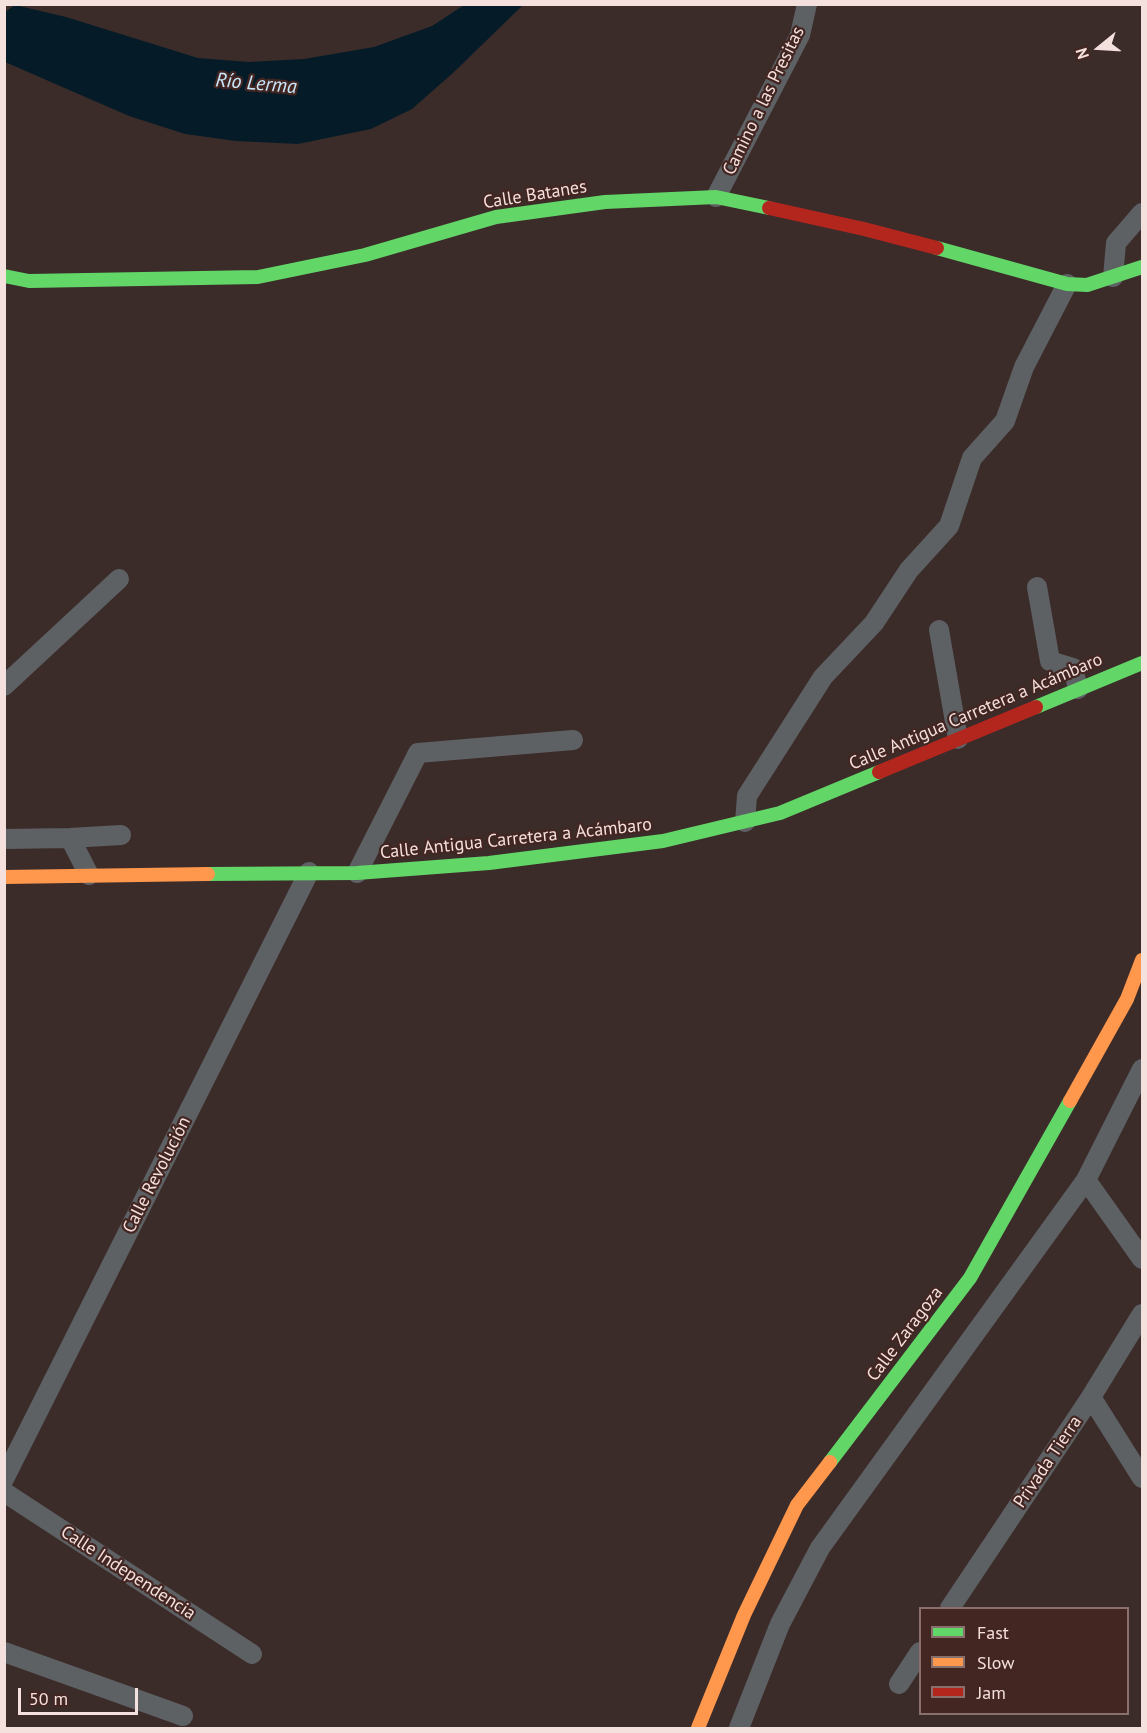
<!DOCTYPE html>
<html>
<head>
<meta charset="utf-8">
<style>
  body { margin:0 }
  #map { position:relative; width:1147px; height:1733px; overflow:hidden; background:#3b2c2a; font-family:"PT Sans",sans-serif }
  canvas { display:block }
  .frame { position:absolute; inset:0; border:6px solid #f4e0dd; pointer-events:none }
  .legend { position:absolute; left:919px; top:1607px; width:210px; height:108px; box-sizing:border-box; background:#432622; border:2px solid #8a706d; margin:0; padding:8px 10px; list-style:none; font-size:18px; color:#f4e0dd }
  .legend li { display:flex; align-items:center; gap:12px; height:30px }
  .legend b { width:30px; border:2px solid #8a706d }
  .north { position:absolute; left:1069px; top:18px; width:60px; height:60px; -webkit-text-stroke:4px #432622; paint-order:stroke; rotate:252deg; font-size:16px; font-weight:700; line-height:24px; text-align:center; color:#f4e0dd }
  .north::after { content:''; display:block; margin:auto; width:21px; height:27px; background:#f4e0dd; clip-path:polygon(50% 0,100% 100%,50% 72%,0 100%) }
  .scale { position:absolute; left:18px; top:1688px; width:120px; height:27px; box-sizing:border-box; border:3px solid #f4e0dd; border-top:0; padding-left:8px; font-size:18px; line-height:21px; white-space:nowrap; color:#f4e0dd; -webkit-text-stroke:4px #432622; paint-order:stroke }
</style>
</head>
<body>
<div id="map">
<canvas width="1147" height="1733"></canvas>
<div class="frame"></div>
<ul class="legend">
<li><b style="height:8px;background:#63d668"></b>Fast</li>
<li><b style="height:8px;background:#ff974d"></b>Slow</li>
<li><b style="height:8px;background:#b3261e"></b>Jam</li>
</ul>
<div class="north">N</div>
<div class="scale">50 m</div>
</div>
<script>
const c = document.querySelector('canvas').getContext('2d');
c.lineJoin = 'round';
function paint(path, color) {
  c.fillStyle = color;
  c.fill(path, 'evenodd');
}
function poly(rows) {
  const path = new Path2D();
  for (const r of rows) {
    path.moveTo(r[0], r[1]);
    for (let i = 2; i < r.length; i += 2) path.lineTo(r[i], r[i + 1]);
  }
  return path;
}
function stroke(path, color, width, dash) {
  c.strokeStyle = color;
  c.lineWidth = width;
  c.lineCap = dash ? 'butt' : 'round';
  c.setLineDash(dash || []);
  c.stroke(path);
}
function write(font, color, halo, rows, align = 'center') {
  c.font = font + ' "PT Sans",sans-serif';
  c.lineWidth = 4.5;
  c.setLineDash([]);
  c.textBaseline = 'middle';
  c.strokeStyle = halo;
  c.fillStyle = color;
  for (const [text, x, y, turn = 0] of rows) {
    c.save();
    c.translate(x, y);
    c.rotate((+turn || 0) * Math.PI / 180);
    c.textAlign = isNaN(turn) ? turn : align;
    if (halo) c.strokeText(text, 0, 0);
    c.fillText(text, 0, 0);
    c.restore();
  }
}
const water = poly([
  [15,5,66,17,198,58,249,62,304,59,374,47,432,26,464,5,523,5,453,73,412,109,371,129,298,144,236,141,185,134,129,116,5,62,5,12]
]);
const street = poly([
  [716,197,800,35,807,4],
  [1113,277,1116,243,1142,213],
  [1037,587,1050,661,1073,668,1078,689],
  [939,630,958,739],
  [4,686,119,579],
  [745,822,747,796,823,677,874,623,909,570,949,526,972,458,1005,421,1024,367,1067,284],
  [70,838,89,875],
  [4,839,70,838,121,835],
  [357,873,418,753,573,740],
  [1086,1180,1142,1259],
  [1091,1397,1142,1478],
  [4,1479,309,872],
  [4,1492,252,1654],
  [950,1608,1091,1397,1142,1314],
  [4,1652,183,1716],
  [899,1684,920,1652],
  [739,1728,780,1624,820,1548,1086,1180,1142,1069]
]);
const fast = poly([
  [937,248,1067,284,1087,285,1142,267],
  [4,276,29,281,258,277,365,255,496,217,605,202,716,197,769,208],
  [1036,707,1142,663],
  [208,874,357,873,489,863,663,841,780,813,879,772],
  [830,1462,970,1278,1070,1101]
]);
const slow = poly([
  [4,877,208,874],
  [1070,1101,1127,999,1142,960],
  [698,1728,744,1615,797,1505,830,1462]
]);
const jam = poly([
  [769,208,864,229,937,248],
  [879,772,1036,707]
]);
const streetNames = [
  ["Camino a las Presitas",764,101,-64],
  ["Calle Batanes",535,195,-9],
  ["Calle Antigua Carretera a Acámbaro",976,712,-23],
  ["Calle Antigua Carretera a Acámbaro",516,839,-6],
  ["Calle Revolución",157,1175,-63],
  ["Calle Zaragoza",905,1334,-53],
  ["Privada Tierra",1048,1462,-56],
  ["Calle Independencia",128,1573,33]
];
const waterNames = [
  ["Río Lerma",256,84,5]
];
paint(water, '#051c28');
stroke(street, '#5e6164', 20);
stroke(fast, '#63d668', 14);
stroke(slow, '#ff974d', 14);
stroke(jam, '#b3261e', 14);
write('18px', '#f4e0dd', '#432622', streetNames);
write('italic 20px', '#c9e8fb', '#432622', waterNames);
</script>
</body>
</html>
